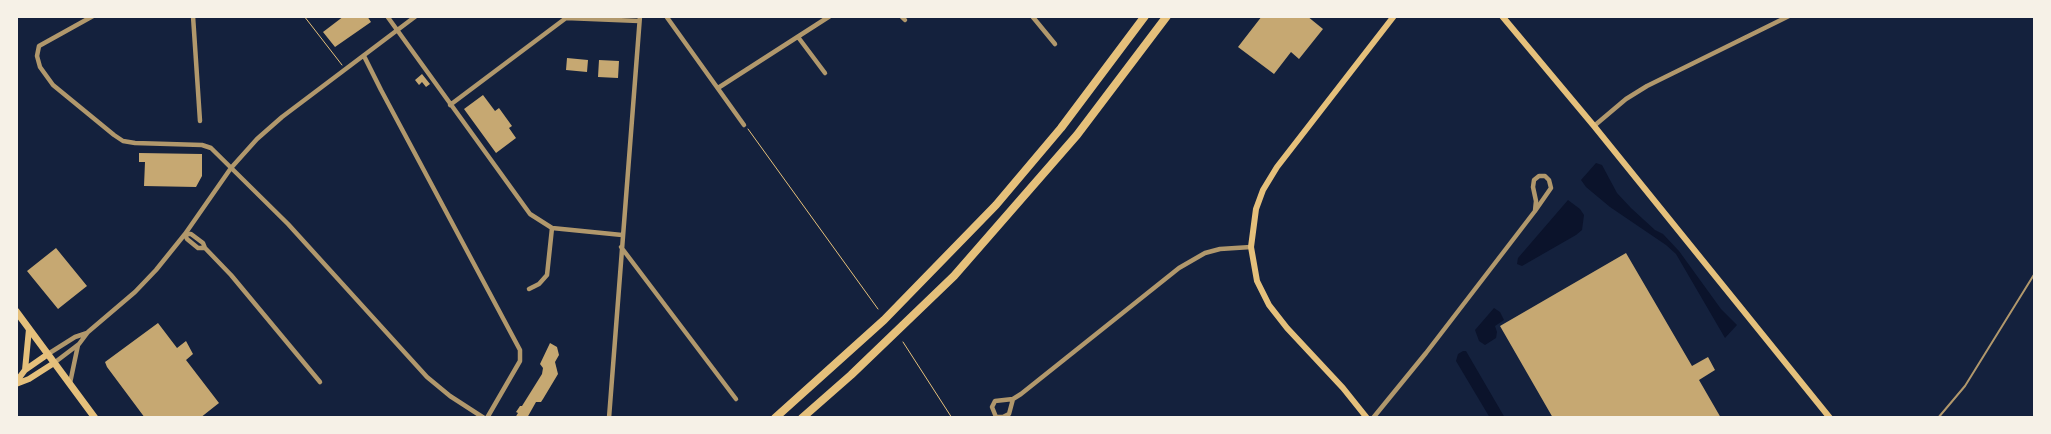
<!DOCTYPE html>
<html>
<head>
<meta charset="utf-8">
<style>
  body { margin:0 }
  #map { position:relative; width:2051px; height:434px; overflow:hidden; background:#14213d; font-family:Mulish,sans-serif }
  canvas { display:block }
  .frame { position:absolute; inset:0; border:18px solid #f6f1e7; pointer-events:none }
</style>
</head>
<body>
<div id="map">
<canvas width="2051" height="434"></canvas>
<div class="frame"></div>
</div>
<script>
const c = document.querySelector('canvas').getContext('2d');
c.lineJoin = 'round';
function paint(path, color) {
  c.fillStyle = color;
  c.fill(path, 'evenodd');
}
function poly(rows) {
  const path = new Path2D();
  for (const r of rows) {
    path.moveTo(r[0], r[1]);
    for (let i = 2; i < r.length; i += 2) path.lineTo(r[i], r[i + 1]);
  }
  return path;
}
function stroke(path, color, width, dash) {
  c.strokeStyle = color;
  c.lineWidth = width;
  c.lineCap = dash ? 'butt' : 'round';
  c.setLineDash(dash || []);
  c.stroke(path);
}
const water = poly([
  [1596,163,1602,165,1617,193,1631,208,1655,230,1663,234,1679,251,1721,309,1737,325,1725,338,1676,254,1666,245,1610,207,1586,187,1581,180],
  [1568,200,1580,209,1584,215,1582,230,1576,235,1522,266,1517,264,1518,258],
  [1494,308,1500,312,1504,320,1495,326,1497,332,1496,338,1485,345,1479,341,1475,330],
  [1463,351,1466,351,1505,418,1490,418,1456,361,1458,354]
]);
const building = poly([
  [344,16,367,16,371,22,335,47,323,32],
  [1262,16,1307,16,1323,29,1299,59,1291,52,1274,74,1238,47],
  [567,58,588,60,587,72,566,70],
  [599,60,619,61,618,78,598,77],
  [422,74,430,84,426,87,422,82,419,85,415,80],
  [483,95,495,111,499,108,512,126,509,128,516,138,496,153,464,109],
  [139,153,202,154,202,176,196,187,144,186,145,162,139,162],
  [56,248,87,286,58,309,27,271],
  [1626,253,1692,366,1708,357,1715,370,1699,380,1721,418,1553,418,1500,326],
  [158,323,177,348,186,341,193,354,186,360,219,403,200,418,145,418,107,367,105,362],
  [550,343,557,347,559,355,555,362,558,374,543,399,541,402,536,402,527,418,515,418,518,413,516,412,520,406,522,406,542,374,543,368,540,364]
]);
const path = poly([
  [304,16,342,65],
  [748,129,878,309],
  [903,342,952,418]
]);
const service = poly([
  [1938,418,1965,386,2035,273]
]);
const minor = poly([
  [93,16,39,46,37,56,40,67,53,85,114,135,123,141,135,143,202,145,211,148,288,224,427,377,450,396,484,418],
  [193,16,200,121],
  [387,16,530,214,552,228,622,235],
  [666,16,744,125],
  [901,16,905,20],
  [1032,16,1055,44],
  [798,37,825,73],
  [364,56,381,90,520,350,520,361,487,418],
  [718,88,830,16],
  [450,105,566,18,639,21],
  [1594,126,1626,99,1647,86,1789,16],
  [185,234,191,234,203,243,205,248,231,275,320,382],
  [185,234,187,239,198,248,205,248],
  [621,247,736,399],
  [529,289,539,284,547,275,552,228],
  [48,354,75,337,87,333],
  [54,363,79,344,88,332,135,292,156,270,185,234,231,168,257,139,282,117,416,16],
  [70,383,78,345],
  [1013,399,1009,414,1003,417,996,417,992,407,995,401,1013,399,1021,394,1179,268,1205,253,1220,249,1251,247],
  [609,418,640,16],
  [1373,418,1426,353,1535,211,1551,188,1549,180,1545,176,1539,176,1534,180,1533,187,1536,201,1535,211]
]);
const secondary = poly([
  [1502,16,1594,126,1830,418],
  [25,370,29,329],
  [16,382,25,370,48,354],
  [16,384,29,379,54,363],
  [1367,418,1343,388,1287,328,1269,305,1257,281,1251,247,1256,209,1263,190,1277,167,1394,16]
]);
const primary = poly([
  [16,311,95,418]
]);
const motorway = poly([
  [775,418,884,320,996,205,1061,128,1145,16],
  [802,418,851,375,954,276,1077,135,1167,16]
]);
paint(water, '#0b132b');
paint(building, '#c6a872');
stroke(path, '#e5c07b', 1);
stroke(service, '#b1986c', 2);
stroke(minor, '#b1986c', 4.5);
stroke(secondary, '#e5c07b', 6);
stroke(primary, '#e5c07b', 7);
stroke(motorway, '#e5c07b', 8);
</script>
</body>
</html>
